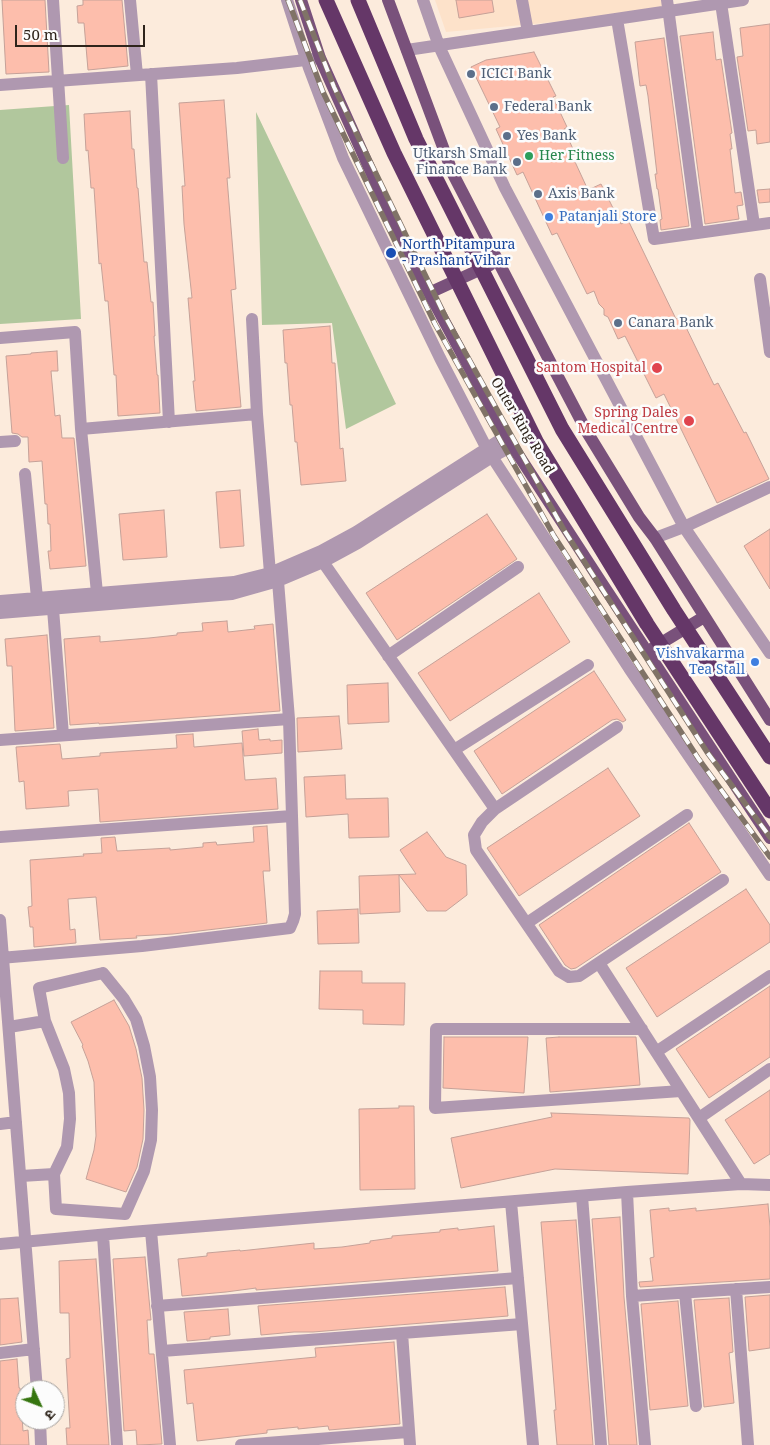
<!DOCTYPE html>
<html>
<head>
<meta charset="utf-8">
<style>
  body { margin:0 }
  #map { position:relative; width:770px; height:1445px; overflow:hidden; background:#fcebdc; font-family:"Noto Serif","Noto Sans Devanagari",serif }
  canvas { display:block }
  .north { position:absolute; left:15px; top:1380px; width:50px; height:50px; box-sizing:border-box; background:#fcfcfc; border:1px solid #aaa6a2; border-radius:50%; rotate:133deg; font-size:14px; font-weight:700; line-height:20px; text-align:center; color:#2e241b }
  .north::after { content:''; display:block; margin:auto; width:18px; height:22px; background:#367510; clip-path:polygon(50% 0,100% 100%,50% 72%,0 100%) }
  .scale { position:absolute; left:15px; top:25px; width:130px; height:22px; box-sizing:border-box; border:2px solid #2e241b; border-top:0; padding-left:6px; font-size:15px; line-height:18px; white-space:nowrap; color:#2e241b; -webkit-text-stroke:4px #fcfcfc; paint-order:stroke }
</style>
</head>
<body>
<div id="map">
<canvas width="770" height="1445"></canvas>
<div class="north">उ</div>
<div class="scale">50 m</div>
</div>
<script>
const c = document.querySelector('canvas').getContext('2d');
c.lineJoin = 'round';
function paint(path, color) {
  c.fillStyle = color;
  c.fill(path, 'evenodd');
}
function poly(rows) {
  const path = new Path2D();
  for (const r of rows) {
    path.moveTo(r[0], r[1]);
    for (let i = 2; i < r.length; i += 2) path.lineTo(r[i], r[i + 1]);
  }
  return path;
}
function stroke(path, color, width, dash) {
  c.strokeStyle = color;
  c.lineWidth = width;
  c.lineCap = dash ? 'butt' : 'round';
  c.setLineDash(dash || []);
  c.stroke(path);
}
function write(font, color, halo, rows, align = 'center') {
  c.font = font + ' "Noto Serif",serif';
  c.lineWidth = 5;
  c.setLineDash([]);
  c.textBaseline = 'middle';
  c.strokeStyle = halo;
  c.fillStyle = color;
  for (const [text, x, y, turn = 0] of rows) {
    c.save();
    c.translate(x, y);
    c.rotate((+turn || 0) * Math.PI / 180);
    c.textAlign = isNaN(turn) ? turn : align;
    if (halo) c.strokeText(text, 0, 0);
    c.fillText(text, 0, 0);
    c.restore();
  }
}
const built = poly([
  [435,0,672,0,674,11,446,32]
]);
const green = poly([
  [69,105,81,319,0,324,0,110],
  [256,112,396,404,346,429,332,323,262,325]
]);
const building = poly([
  [2,0,45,0,49,72,6,74,2,0],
  [83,0,122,0,128,66,88,70,84,23,78,23,77,6,83,5,83,0],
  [456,0,492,0,494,12,459,18,456,0],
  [770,24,770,142,757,144,756,130,748,131,737,57,743,56,740,28,770,24],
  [713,32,716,60,721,59,732,133,730,134,732,149,730,149,735,193,741,192,743,205,737,206,739,219,705,224,680,36,713,32],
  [664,38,689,226,661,230,660,220,662,219,658,189,657,189,655,174,657,174,648,96,646,85,640,86,635,42,664,38],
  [534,52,556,96,553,97,567,127,564,129,573,149,570,151,588,190,601,184,621,224,628,220,676,319,681,317,714,385,718,383,744,433,746,432,769,479,717,503,664,394,656,398,625,336,618,339,608,317,604,315,604,309,599,304,594,291,587,294,557,233,552,235,523,172,517,175,496,129,500,127,471,67,486,60,534,52],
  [224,100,230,178,227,178,236,289,231,290,241,407,196,411,193,381,195,381,188,298,192,298,184,224,182,186,185,186,179,103,224,100],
  [130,111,132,149,134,149,137,188,138,188,144,262,147,262,151,302,153,302,155,336,154,336,157,375,158,375,160,413,118,416,116,375,114,375,108,301,105,301,101,263,99,264,94,188,91,188,88,150,86,151,84,114,130,111],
  [770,189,770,202,759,203,757,190,770,189],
  [330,326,332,363,335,363,340,449,343,448,346,481,301,485,297,442,295,442,292,405,290,405,287,363,285,363,283,330,330,326],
  [57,351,58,371,51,371,55,416,60,415,62,438,74,438,86,566,50,569,48,551,51,551,50,524,48,524,47,504,45,504,42,461,29,462,28,437,22,437,18,434,12,433,6,356,31,354,31,353,57,351],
  [240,490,244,546,220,548,216,492,240,490],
  [164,510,167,557,123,560,119,514,164,510],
  [487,514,517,559,397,640,366,593,487,514],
  [770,529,770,589,744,546,770,529],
  [539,593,570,642,450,721,418,673,539,593],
  [227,621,228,632,255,629,254,626,273,624,280,711,115,723,99,724,99,723,70,725,64,639,100,636,100,642,149,638,177,635,177,633,203,631,202,623,227,621],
  [47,635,54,728,15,731,12,666,7,666,5,639,47,635],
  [594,671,626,720,623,722,617,719,612,720,502,794,474,751,594,671],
  [388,683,389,722,348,724,347,685,388,683],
  [339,716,342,749,298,752,297,718,339,716],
  [258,729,259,740,270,739,270,741,282,740,282,753,244,756,242,731,258,729],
  [193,734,194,747,242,743,245,780,276,778,278,809,100,822,98,789,68,791,69,806,26,809,24,781,19,782,16,747,60,744,62,759,100,756,100,753,177,748,176,735,193,734],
  [608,768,640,816,519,896,487,848,608,768],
  [345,775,346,799,388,798,389,837,349,838,348,814,306,817,304,777,345,775],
  [689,823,721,872,576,968,571,969,565,965,539,925,689,823],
  [267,826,270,871,263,871,267,923,173,934,136,936,137,938,100,940,96,897,68,899,70,930,75,929,76,943,34,947,33,927,30,927,28,907,32,906,30,860,84,856,83,854,102,853,101,838,115,837,117,851,170,848,170,850,203,847,203,843,216,842,217,845,254,842,253,827,267,826],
  [427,832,446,857,466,865,467,895,446,911,427,911,399,875,400,912,360,914,359,876,416,874,400,850,427,832],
  [746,889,770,925,770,942,657,1017,626,968,746,889],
  [358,909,359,943,318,944,317,911,358,909],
  [320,971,362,971,362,983,405,983,404,1025,363,1024,363,1010,319,1009,320,971],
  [770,986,770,1057,709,1098,676,1049,770,986],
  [114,1000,129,1026,136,1049,142,1078,144,1110,143,1139,137,1167,126,1192,86,1179,94,1150,96,1136,94,1082,88,1061,82,1046,83,1045,71,1022,114,1000],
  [444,1037,528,1037,524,1093,443,1088,444,1037],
  [559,1037,636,1037,640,1085,550,1092,546,1038,559,1037],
  [770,1090,770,1154,754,1164,725,1120,770,1090],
  [399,1106,414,1106,415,1189,360,1190,359,1109,399,1108,399,1106],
  [551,1113,689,1118,690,1120,688,1174,555,1169,461,1188,451,1138,552,1117,551,1113],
  [768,1204,770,1227,770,1279,640,1287,639,1282,653,1281,650,1258,654,1257,650,1210,669,1208,669,1211,696,1208,696,1211,768,1204],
  [620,1217,624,1297,637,1445,609,1445,592,1219,620,1217],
  [576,1220,593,1445,557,1445,554,1410,556,1410,541,1222,576,1220],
  [494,1226,498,1271,256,1290,256,1288,226,1292,182,1296,178,1259,207,1256,207,1253,240,1250,240,1251,314,1243,314,1249,342,1247,370,1243,370,1241,392,1238,392,1236,440,1232,440,1230,458,1228,458,1230,494,1226],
  [145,1257,151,1320,147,1320,149,1354,154,1354,162,1444,137,1445,136,1430,124,1431,113,1259,145,1257],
  [96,1259,109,1445,67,1445,66,1428,70,1428,66,1359,70,1358,69,1313,60,1313,59,1261,96,1259],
  [505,1287,508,1316,313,1332,294,1332,261,1335,258,1306,505,1287],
  [770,1295,770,1348,749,1351,745,1297,770,1295],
  [18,1298,22,1342,0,1345,0,1299,18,1298],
  [729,1298,733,1352,729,1353,734,1403,704,1407,694,1300,729,1298],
  [678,1301,688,1406,650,1410,641,1304,678,1301],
  [228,1309,230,1335,210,1337,210,1339,187,1341,184,1312,228,1309],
  [394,1342,400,1424,329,1430,328,1426,298,1429,298,1427,267,1430,267,1433,197,1441,193,1403,187,1404,184,1370,316,1357,315,1348,394,1342],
  [17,1359,19,1388,20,1388,23,1431,28,1430,29,1445,0,1445,0,1361,17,1359]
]);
const minor = poly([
  [53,0,63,158],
  [130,0,137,75],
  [287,0,309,68,343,158,440,358,487,449,629,668,770,875],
  [423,0,439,46,505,188,684,527,770,653],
  [522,0,528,32],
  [667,0,698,233],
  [721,3,754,225],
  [617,19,654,239,770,223],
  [407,50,743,0],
  [151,74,169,422],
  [0,85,237,68,314,59],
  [760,279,770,352],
  [252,319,257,414,270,573],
  [0,338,75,332,81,429,97,593],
  [81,429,257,414],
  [0,442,15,441],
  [25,474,37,598],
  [655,538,684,527,770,487],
  [323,562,495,809],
  [0,601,234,582,270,573,321,551,356,532,506,436],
  [53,609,63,735],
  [0,613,232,594,278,581,323,562,358,543,492,457,512,446],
  [388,656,518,567],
  [617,727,495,809,482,822,474,835,476,850,559,971,569,977,579,976,723,880],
  [0,740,289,719],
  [454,750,588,665],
  [0,837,292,816],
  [0,920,37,1390],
  [527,923,687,815],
  [0,958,142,946,290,928,293,921,295,914,292,816,289,719,278,581],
  [599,963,741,1184],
  [103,973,124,999,136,1019,144,1046,150,1077,152,1110,151,1140,144,1171,125,1214,56,1209,54,1174,67,1147,70,1119,69,1093,64,1069,45,1021,39,988,103,973],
  [9,1027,45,1021],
  [642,1029,436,1029,435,1108,681,1091],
  [656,1052,770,976],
  [699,1118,770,1069],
  [0,1124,16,1122],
  [21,1176,54,1174],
  [627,1192,632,1296,645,1445],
  [582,1196,601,1445],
  [511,1202,533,1445],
  [151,1231,170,1445],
  [103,1235,117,1445],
  [0,1244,131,1232,627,1192,741,1184,770,1185],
  [736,1289,748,1445],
  [685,1293,696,1406],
  [632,1296,770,1287],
  [157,1306,518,1278],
  [402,1333,410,1445],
  [162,1351,522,1324],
  [0,1353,34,1349],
  [40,1420,41,1445],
  [241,1445,408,1432]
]);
const major = poly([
  [301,0,320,58,406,250,506,436,603,585,770,838],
  [388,0,453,174,545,352,587,432,639,517,655,538,770,720],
  [429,293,490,265],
  [653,648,704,617]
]);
const rail = poly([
  [288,0,323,92,435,324,554,536,698,758,770,857],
  [300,0,334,87,446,318,564,530,707,752,770,837]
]);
const highwayBridge = poly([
  [326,0,394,153,537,443,647,624,770,811],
  [358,0,416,139,562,429,674,610,770,757]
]);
const markers = [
  [471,74,5,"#5c6f8a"],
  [494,107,5,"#5c6f8a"],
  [507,136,5,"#5c6f8a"],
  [529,156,5,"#2e9e5b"],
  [517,162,5,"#5c6f8a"],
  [538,194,5,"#5c6f8a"],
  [549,217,5,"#3f7fe0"],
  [391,253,6,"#1a4fb4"],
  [618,323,5,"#5c6f8a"],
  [657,368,6,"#e0444e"],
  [689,421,6,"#e0444e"],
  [755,662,5,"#3f7fe0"]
];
const serviceNames = [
  ["ICICI Bank",481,74],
  ["Federal Bank",504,107],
  ["Yes Bank",517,136],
  ["Utkarsh Small",507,154,"right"],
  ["Finance Bank",507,170,"right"],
  ["Axis Bank",548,194],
  ["Canara Bank",628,323]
];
const leisureNames = [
  ["Her Fitness",539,156]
];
const shopNames = [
  ["Patanjali Store",559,217],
  ["Vishvakarma",745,654,"right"],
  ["Tea Stall",745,670,"right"]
];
const transitNames = [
  ["North Pitampura",402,245],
  ["- Prashant Vihar",402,261]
];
const healthNames = [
  ["Santom Hospital",646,368],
  ["Spring Dales",678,413],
  ["Medical Centre",678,429]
];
const streetNames = [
  ["Outer Ring Road",522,426,59]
];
paint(built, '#fde2ca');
paint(green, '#b1c79d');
paint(building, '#fdbeac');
stroke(building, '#c5a198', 1);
stroke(minor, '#af98b0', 12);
stroke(major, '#79517b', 12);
stroke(rail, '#807367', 5.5);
stroke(rail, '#fcfcfc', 4, [11]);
stroke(highwayBridge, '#653768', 15);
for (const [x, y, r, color] of markers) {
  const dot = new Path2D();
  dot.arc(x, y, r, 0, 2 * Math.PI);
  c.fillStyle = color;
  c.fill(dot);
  stroke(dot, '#fcfcfc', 2);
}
write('14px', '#4e5e75', '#fcfcfc', serviceNames, 'left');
write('14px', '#27864d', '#fcfcfc', leisureNames, 'left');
write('14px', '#366cbe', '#fcfcfc', shopNames, 'left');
write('14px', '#164399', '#fcfcfc', transitNames, 'left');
write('14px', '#be3a42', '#fcfcfc', healthNames, 'right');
write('14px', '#2e241b', '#fcfcfc', streetNames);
</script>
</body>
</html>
